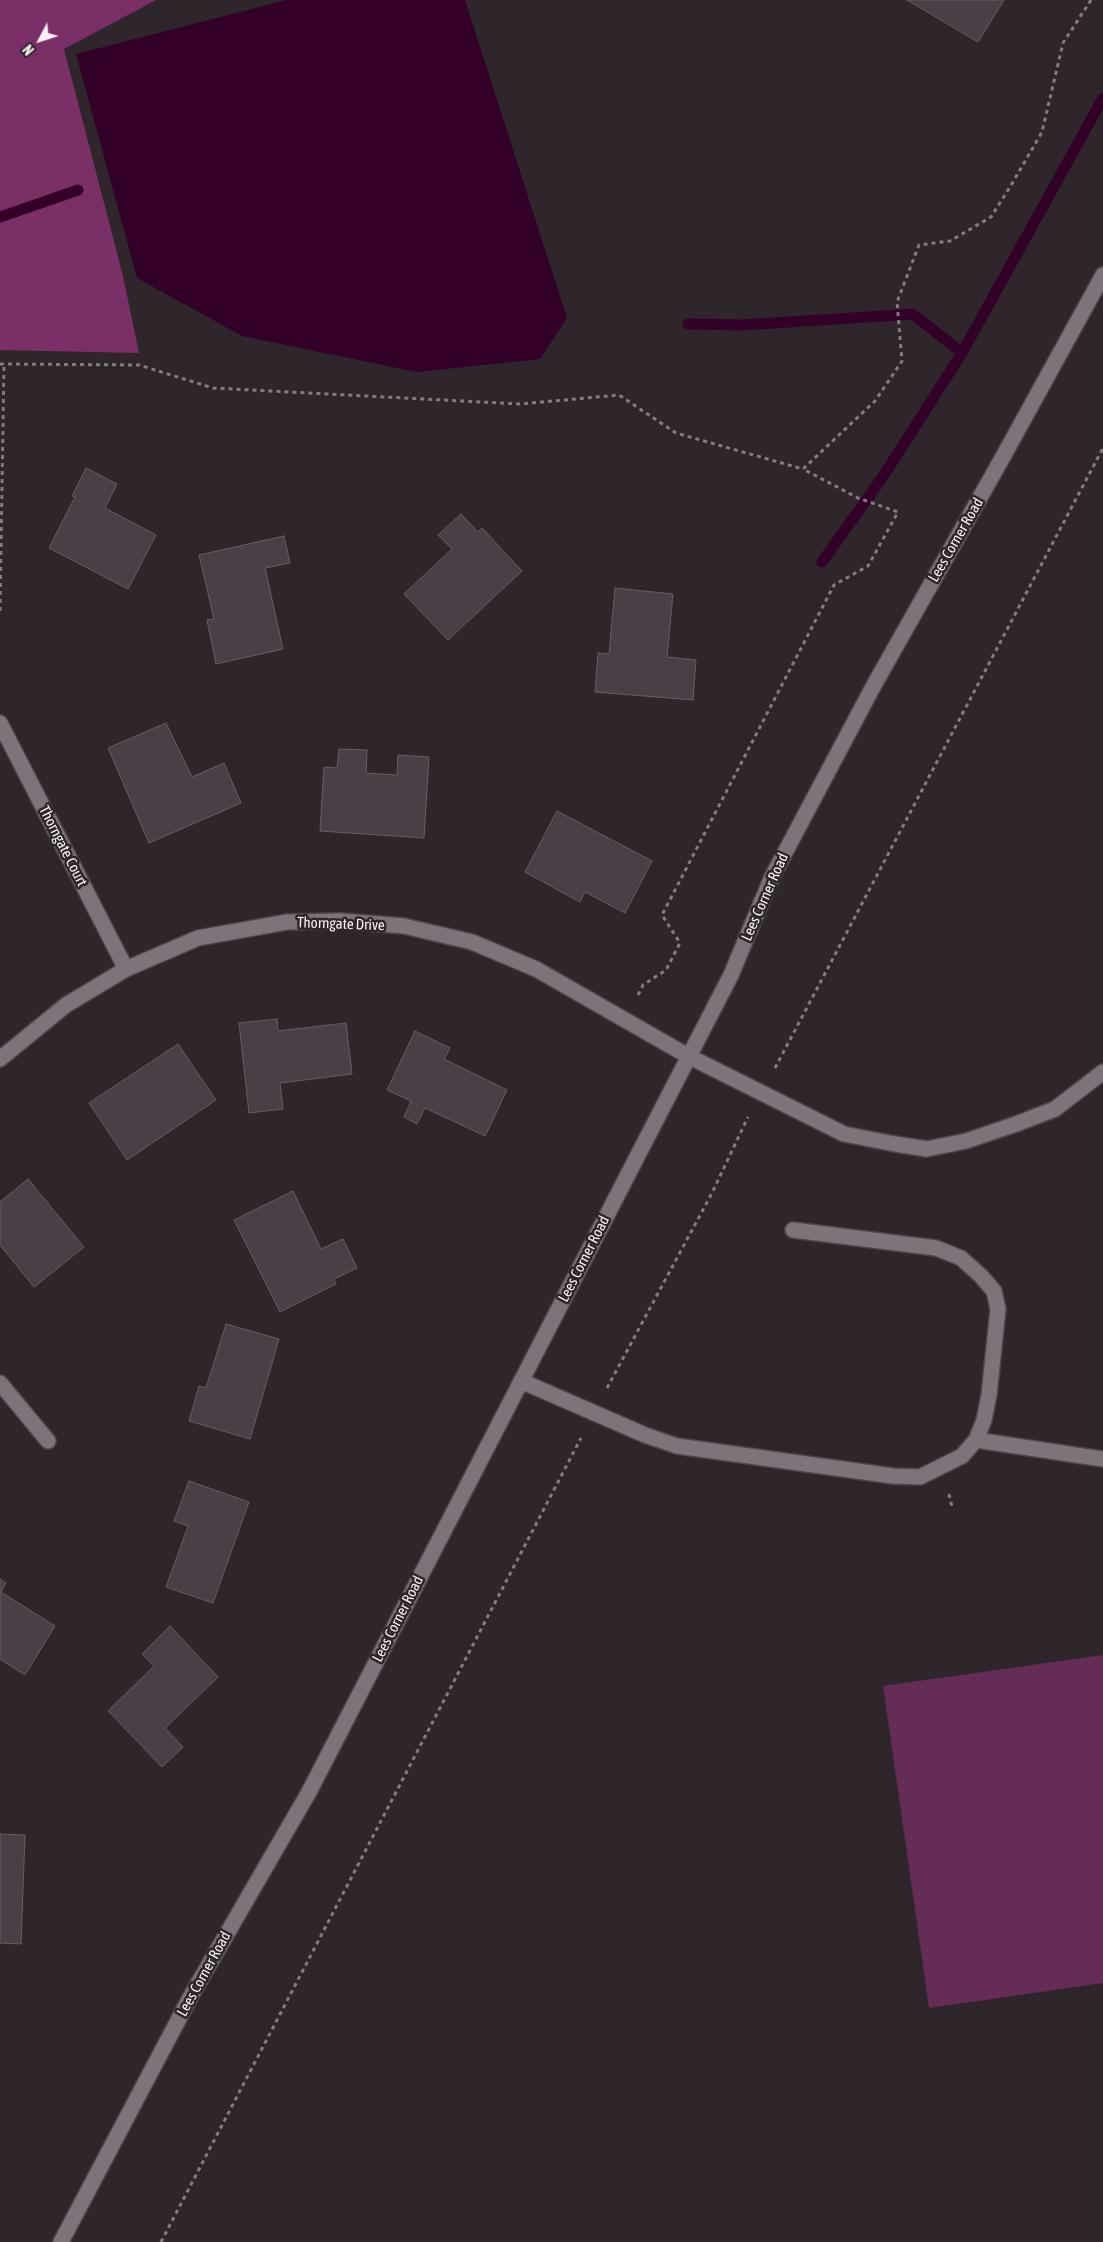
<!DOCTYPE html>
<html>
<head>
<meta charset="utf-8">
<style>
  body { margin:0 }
  #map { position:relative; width:1103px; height:2242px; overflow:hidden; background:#2f262c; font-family:"Asap Condensed",sans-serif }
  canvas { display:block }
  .north { position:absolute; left:15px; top:15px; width:50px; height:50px; -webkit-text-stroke:4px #2f262c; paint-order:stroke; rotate:230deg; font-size:14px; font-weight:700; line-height:20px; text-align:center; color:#f6eff3 }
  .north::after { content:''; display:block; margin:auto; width:18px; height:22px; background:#f6eff3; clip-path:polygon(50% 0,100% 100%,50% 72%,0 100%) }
</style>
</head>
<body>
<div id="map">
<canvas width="1103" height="2242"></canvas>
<div class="north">N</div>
</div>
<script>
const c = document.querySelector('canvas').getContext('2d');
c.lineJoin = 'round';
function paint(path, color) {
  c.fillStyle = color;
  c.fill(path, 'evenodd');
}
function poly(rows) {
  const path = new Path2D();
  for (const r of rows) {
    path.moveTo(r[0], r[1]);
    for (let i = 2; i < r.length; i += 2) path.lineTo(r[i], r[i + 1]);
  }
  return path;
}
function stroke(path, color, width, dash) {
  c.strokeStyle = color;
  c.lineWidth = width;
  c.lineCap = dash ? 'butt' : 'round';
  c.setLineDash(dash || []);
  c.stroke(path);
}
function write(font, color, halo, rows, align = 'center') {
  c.font = font + ' "Asap Condensed",sans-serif';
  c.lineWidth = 5;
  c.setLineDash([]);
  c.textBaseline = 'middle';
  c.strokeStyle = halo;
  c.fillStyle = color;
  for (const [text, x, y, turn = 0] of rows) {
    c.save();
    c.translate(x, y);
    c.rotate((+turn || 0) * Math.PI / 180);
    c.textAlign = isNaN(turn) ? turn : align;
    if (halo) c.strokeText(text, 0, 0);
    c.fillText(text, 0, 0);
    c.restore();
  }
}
const green = poly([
  [1103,1655,1103,1983,929,2008,883,1686]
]);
const forest = poly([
  [0,0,156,0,64,49,123,276,139,353,0,350]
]);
const water = poly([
  [287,0,465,0,567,318,540,359,417,372,242,336,137,278,76,54]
]);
const stream = poly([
  [0,217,78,190],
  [688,324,743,325,913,314,962,353,1103,98],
  [822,562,882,478,962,353]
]);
const building = poly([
  [907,0,1004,0,978,42,907,0],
  [86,468,117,484,105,508,156,535,128,589,49,548,75,497,72,496,86,468],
  [461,514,478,532,482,528,522,571,448,640,404,594,452,549,438,535,461,514],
  [284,536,290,563,265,568,283,649,216,664,207,620,214,619,199,555,284,536],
  [615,588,673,594,667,657,696,660,693,700,595,692,598,653,609,654,615,588],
  [166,723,192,777,224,763,241,803,149,843,108,748,166,723],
  [339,749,367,750,366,773,397,775,398,755,429,757,424,838,320,831,324,767,337,768,339,749],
  [557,811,652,861,625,913,585,892,580,902,525,872,557,811],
  [277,1019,278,1031,346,1023,352,1074,280,1083,283,1109,249,1113,239,1023,277,1019],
  [415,1031,450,1048,444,1059,507,1090,485,1136,425,1108,417,1124,404,1117,411,1101,387,1090,415,1031],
  [178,1044,216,1100,127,1160,89,1103,178,1044],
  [28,1179,84,1247,34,1287,0,1245,0,1202,28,1179],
  [293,1191,321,1249,343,1239,357,1268,334,1279,336,1284,280,1312,234,1220,293,1191],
  [226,1324,279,1339,250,1439,189,1421,199,1386,206,1388,226,1324],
  [189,1481,249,1502,213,1603,166,1587,188,1526,174,1521,189,1481],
  [0,1579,6,1583,1,1592,55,1626,25,1675,0,1659,0,1579],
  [170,1626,218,1677,165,1728,183,1747,162,1767,108,1711,154,1666,142,1654,170,1626],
  [0,1834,25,1835,21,1944,0,1943,0,1834]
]);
const path = poly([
  [0,364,139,365,213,388,520,404,619,395,676,433,803,469],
  [0,611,4,364],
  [638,995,643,985,666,970,680,943,662,915,834,585,868,566,898,512,858,498,803,469,875,401,902,361,897,302,919,245,950,241,991,217,1010,187,1042,132,1063,43,1091,0],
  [775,1068,1103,448],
  [607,1388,712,1193,748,1117],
  [949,1494,952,1507],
  [161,2242,581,1438]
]);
const minor = poly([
  [0,723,126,969],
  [0,1059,66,1005,126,969,198,938,287,922,341,921,404,926,472,942,536,969,688,1056,844,1134,895,1144,927,1149,966,1141,1016,1124,1055,1109,1103,1072],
  [521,1381,645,1435,677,1446,893,1476,920,1477,962,1456,976,1440,984,1420,989,1395,998,1309,994,1291,981,1276,961,1258,936,1248,793,1230],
  [0,1383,48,1441],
  [976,1440,1103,1459],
  [61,2242,192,1994,309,1792,731,975,772,877,874,685,1004,455,1103,275]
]);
const streetNames = [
  ["Lees Corner Road",956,540,-60],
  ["Thorngate Court",63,846,63],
  ["Lees Corner Road",765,897,-66],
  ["Thorngate Drive",341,924,2],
  ["Lees Corner Road",584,1259,-63],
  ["Lees Corner Road",398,1619,-63],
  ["Lees Corner Road",204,1974,-61]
];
paint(green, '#652c56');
paint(forest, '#7a2f66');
paint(water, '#330028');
stroke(stream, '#330028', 11);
paint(building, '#4a3f46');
stroke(building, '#685d64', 1);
stroke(minor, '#4d454a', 18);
stroke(path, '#857c82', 3, [4, 4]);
stroke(minor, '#7e737a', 15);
write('15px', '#f6eff3', '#2f262c', streetNames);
</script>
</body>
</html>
